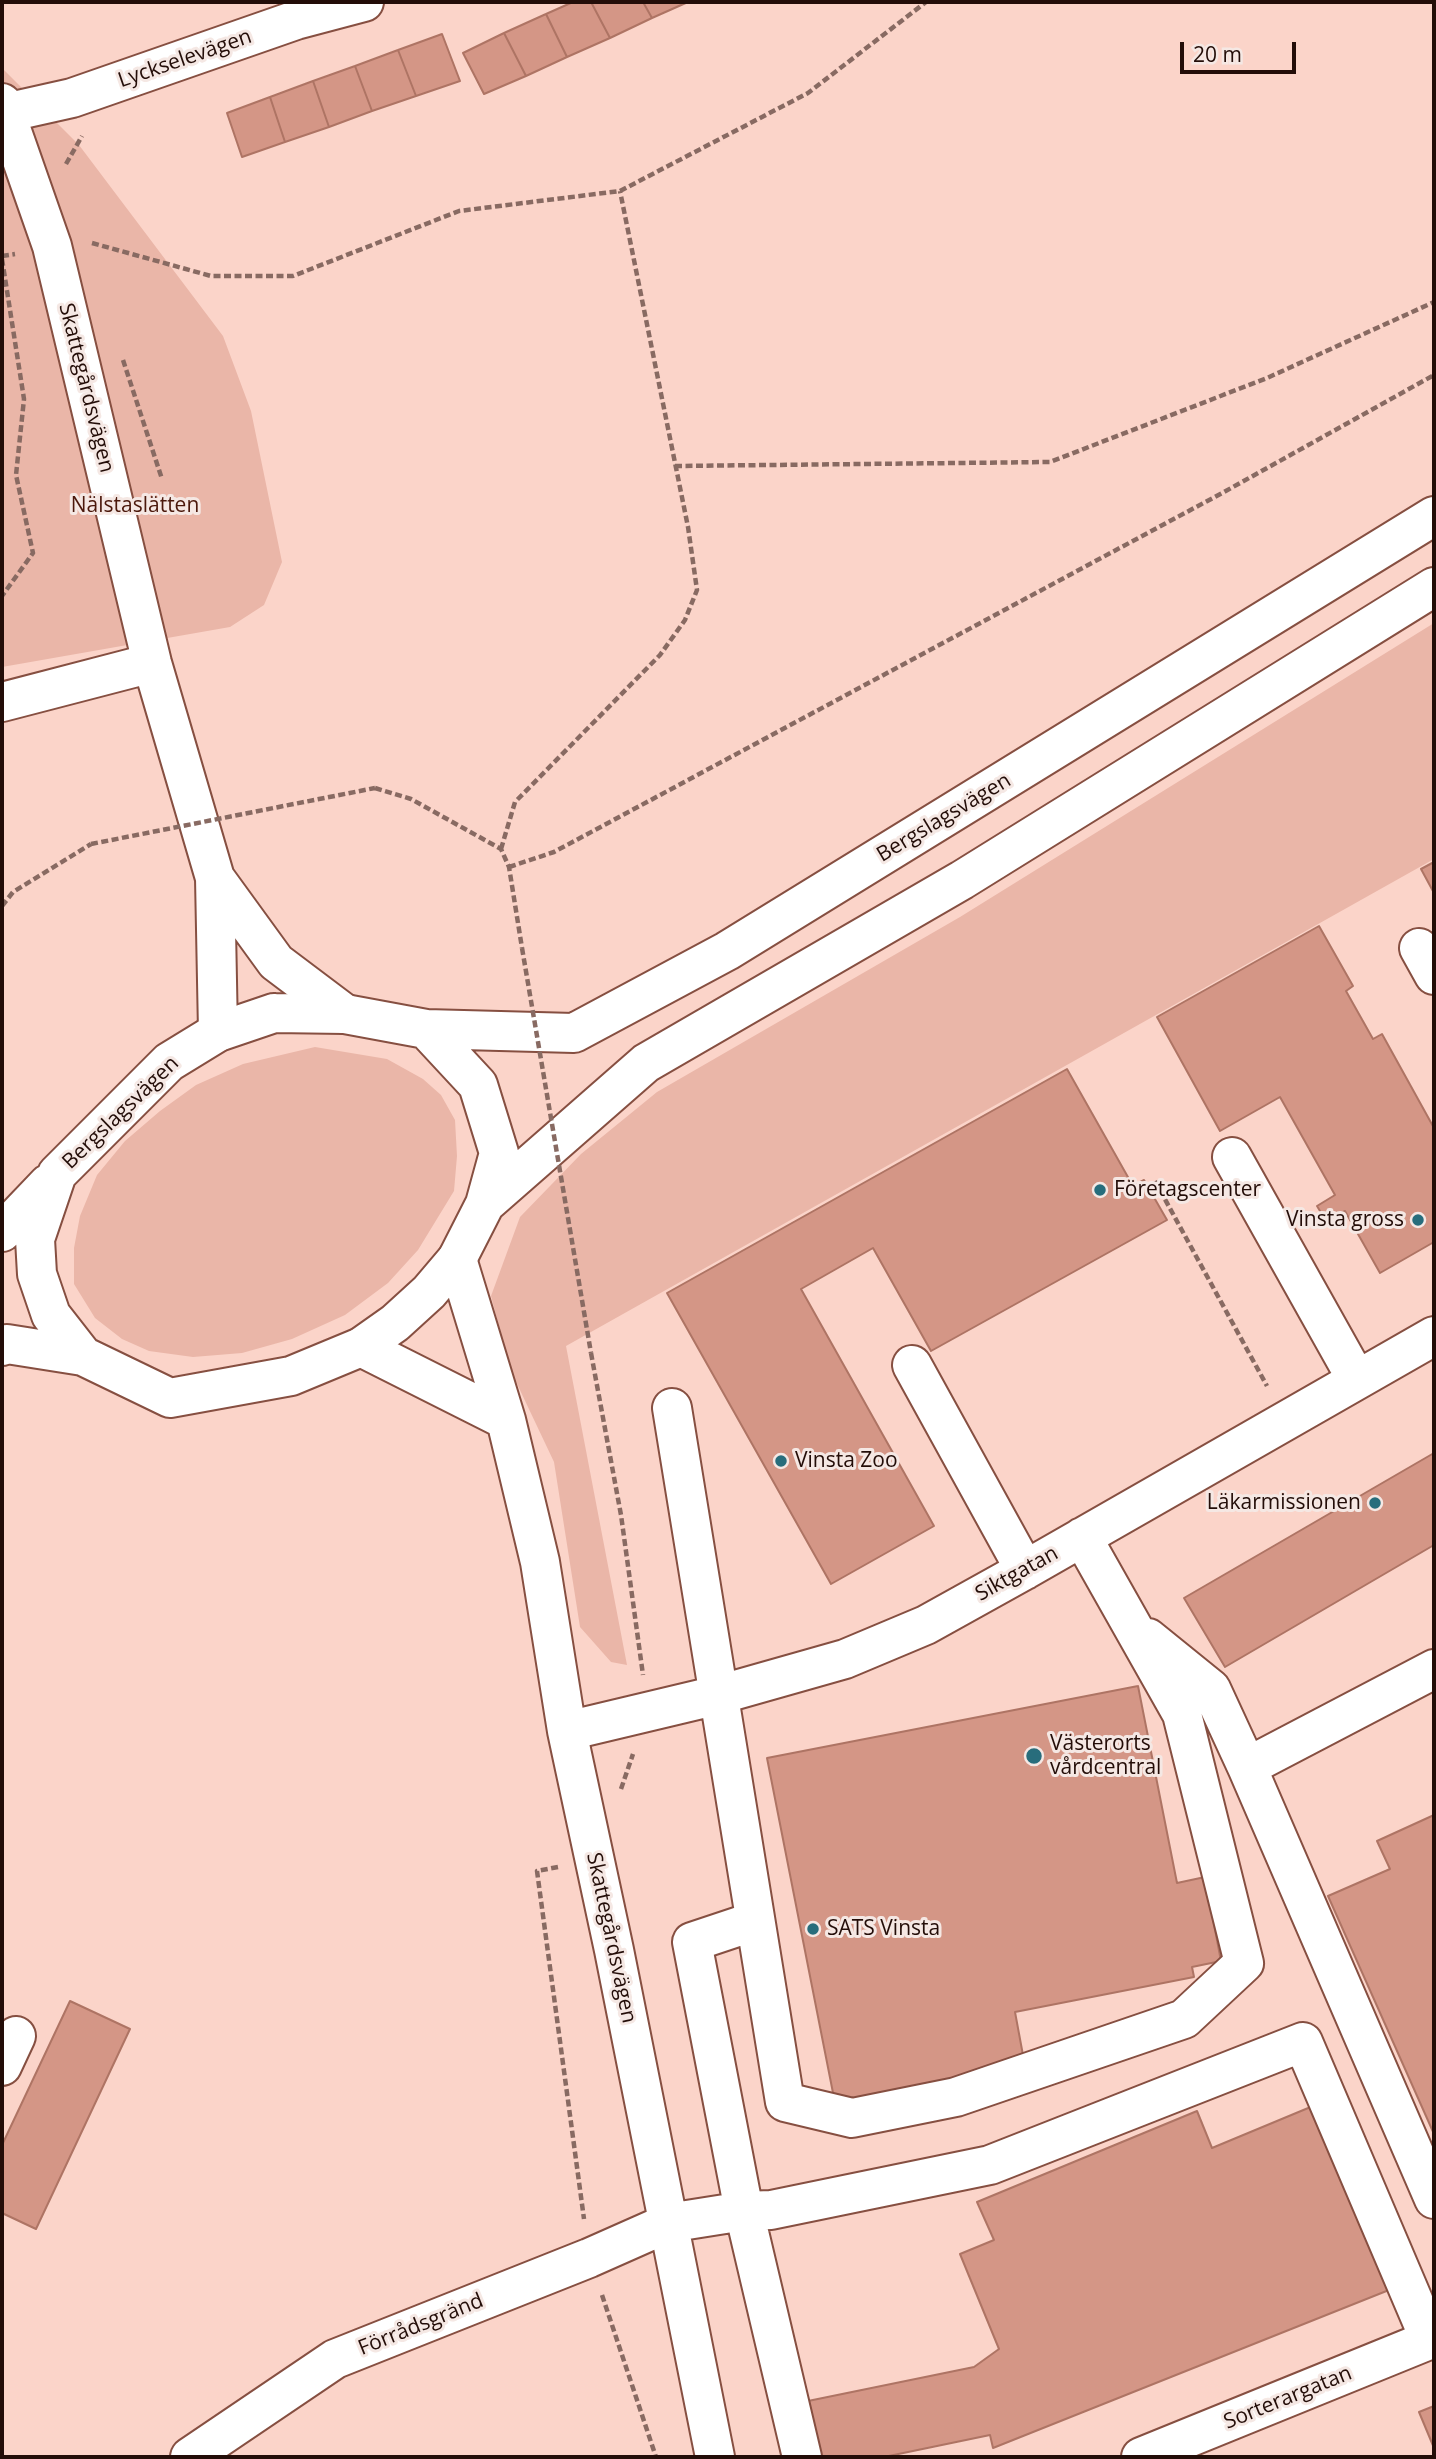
<!DOCTYPE html>
<html>
<head>
<meta charset="utf-8">
<style>
  body { margin:0 }
  #map { position:relative; width:1436px; height:2459px; overflow:hidden; background:#fbd4c9; font-family:"Open Sans",sans-serif }
  canvas { display:block }
  .frame { position:absolute; inset:0; border:4px solid #230d08; pointer-events:none }
  .scale { position:absolute; left:1180px; top:42px; width:116px; height:32px; box-sizing:border-box; border:4px solid #230d08; border-top:0; padding-left:9px; font-size:21px; line-height:24px; white-space:nowrap; color:#230d08; -webkit-text-stroke:5px #f5e8e4; paint-order:stroke }
</style>
</head>
<body>
<div id="map">
<canvas width="1436" height="2459"></canvas>
<div class="frame"></div>
<div class="scale">20 m</div>
</div>
<script>
const c = document.querySelector('canvas').getContext('2d');
c.lineJoin = 'round';
function paint(path, color) {
  c.fillStyle = color;
  c.fill(path, 'evenodd');
}
function poly(rows) {
  const path = new Path2D();
  for (const r of rows) {
    path.moveTo(r[0], r[1]);
    for (let i = 2; i < r.length; i += 2) path.lineTo(r[i], r[i + 1]);
  }
  return path;
}
function stroke(path, color, width, dash) {
  c.strokeStyle = color;
  c.lineWidth = width;
  c.lineCap = dash ? 'butt' : 'round';
  c.setLineDash(dash || []);
  c.stroke(path);
}
function write(font, color, halo, rows, align = 'center') {
  c.font = font + ' "Open Sans",sans-serif';
  c.lineWidth = 6;
  c.setLineDash([]);
  c.textBaseline = 'middle';
  c.strokeStyle = halo;
  c.fillStyle = color;
  for (const [text, x, y, turn = 0] of rows) {
    c.save();
    c.translate(x, y);
    c.rotate((+turn || 0) * Math.PI / 180);
    c.textAlign = isNaN(turn) ? turn : align;
    if (halo) c.strokeText(text, 0, 0);
    c.fillText(text, 0, 0);
    c.restore();
  }
}
const green = poly([
  [2,68,79,145,223,336,251,411,282,562,264,605,230,627,2,667],
  [1434,623,1434,859,566,1346,627,1665,611,1662,580,1627,554,1462,510,1369,491,1296,520,1217,581,1154,657,1092,960,917],
  [315,1047,387,1059,423,1079,441,1095,455,1120,457,1156,454,1191,418,1250,388,1283,345,1315,292,1339,242,1353,193,1357,149,1351,122,1339,95,1318,74,1284,74,1248,80,1216,97,1175,125,1141,160,1111,196,1085,243,1064]
]);
const building = poly([
  [573,2,591,2,610,38,567,57,546,14,573,2],
  [591,2,643,2,652,18,610,38,591,2],
  [643,2,688,2,652,18,643,2],
  [546,14,567,57,526,76,504,33,546,14],
  [504,33,526,76,484,94,463,53,504,33],
  [442,34,460,81,416,96,398,50,442,34],
  [398,50,416,96,372,111,355,66,398,50],
  [355,66,372,111,329,127,313,81,355,66],
  [313,81,329,127,285,142,270,97,313,81],
  [270,97,285,142,242,157,227,113,270,97],
  [1434,862,1434,893,1421,869,1434,862],
  [1319,926,1353,986,1346,991,1373,1039,1382,1034,1434,1128,1434,1242,1380,1273,1345,1211,1326,1221,1317,1206,1335,1195,1280,1097,1220,1131,1157,1017,1319,926],
  [1067,1069,1133,1186,1144,1180,1167,1220,931,1351,873,1248,801,1289,934,1526,831,1584,667,1293,1067,1069],
  [1434,1453,1434,1545,1225,1667,1184,1598,1434,1453],
  [1138,1686,1177,1883,1205,1877,1221,1961,1192,1967,1194,1977,1015,2012,1025,2066,835,2103,767,1758,1138,1686],
  [1434,1815,1434,2134,1328,1896,1390,1869,1377,1841,1434,1815],
  [70,2001,130,2029,36,2229,2,2213,2,2145,70,2001],
  [1313,2106,1389,2290,993,2448,990,2435,884,2457,820,2457,808,2401,974,2367,999,2349,960,2254,994,2240,977,2202,1197,2111,1212,2148,1313,2106],
  [1434,2406,1434,2448,1419,2412,1434,2406]
]);
const path = poly([
  [66,164,82,136],
  [92,243,211,276,293,276,459,211,620,191,808,93,926,2],
  [2,256,15,254],
  [2,259,24,399,16,475,33,553,2,596],
  [123,360,162,479],
  [675,466,1050,462,1267,378,1434,302],
  [375,788,411,799,501,849,509,867,522,948],
  [501,849,515,802,660,655,685,620,697,590,688,527,620,191],
  [509,867,554,852,1224,492,1434,375],
  [2,906,13,892,91,844],
  [1155,1181,1267,1386],
  [591,1353,621,1515,643,1675],
  [621,1789,633,1754],
  [558,1867,537,1871,584,2219],
  [602,2295,656,2457]
]);
const minor = poly([
  [2,103,52,246,152,663,215,878,218,1032],
  [5,113,72,98,296,20,364,2],
  [2,702,152,663],
  [215,878,276,962,345,1014],
  [1419,948,1434,975],
  [1232,1157,1357,1380],
  [457,1259,506,1420,540,1562,567,1731,614,1950,715,2457],
  [361,1347,506,1420],
  [912,1365,1025,1570],
  [672,1408,785,2102,852,2118,956,2097,1184,2019,1244,1963,1182,1714,1082,1537],
  [1148,1638,1211,1689,1247,1767,1434,1669],
  [567,1731,718,1695,845,1659,926,1625,1025,1570,1434,1336],
  [1247,1767,1434,2199],
  [755,1921,692,1942,744,2211,802,2457],
  [2,2066,16,2036],
  [190,2457,335,2359,589,2258,668,2223,744,2211,771,2210,990,2165,1303,2042,1430,2340],
  [1141,2457,1434,2338]
]);
const major = poly([
  [274,1013,345,1014,426,1029,478,1085,499,1153,485,1204,457,1259,429,1292,395,1323,361,1347,291,1376,170,1398,83,1356,51,1315,37,1274,35,1239,57,1174,169,1062,218,1032,274,1013],
  [426,1029,574,1033,727,951,1434,516],
  [485,1204,646,1063,962,880,1434,587],
  [2,1232,48,1184],
  [2,1346,7,1344,83,1356]
]);
const pathBridge = poly([
  [91,844,375,788],
  [522,948,591,1353]
]);
const markers = [
  [1100,1190,7,"#286d7c"],
  [1418,1220,7,"#286d7c"],
  [781,1461,7,"#286d7c"],
  [1375,1503,7,"#286d7c"],
  [1034,1756,9,"#286d7c"],
  [813,1929,7,"#286d7c"]
];
const streetNames = [
  ["Lyckselevägen",185,59,-19],
  ["Skattegårdsvägen",86,388,76],
  ["Bergslagsvägen",944,818,-31],
  ["Bergslagsvägen",121,1113,-44],
  ["Siktgatan",1017,1574,-29],
  ["Skattegårdsvägen",611,1938,78],
  ["Förrådsgränd",421,2325,-22],
  ["Sorterargatan",1288,2398,-22]
];
const parkNames = [
  ["Nälstaslätten",135,506]
];
const poiNames = [
  ["Företagscenter",1114,1190],
  ["Vinsta gross",1404,1220,"right"],
  ["Vinsta Zoo",795,1461],
  ["Läkarmissionen",1361,1503,"right"],
  ["Västerorts",1050,1744],
  ["vårdcentral",1050,1768],
  ["SATS Vinsta",827,1929]
];
paint(green, '#eab6a8');
paint(building, '#d49686');
stroke(building, '#ae7464', 2);
stroke(minor, '#864f41', 42);
stroke(major, '#864f41', 42);
stroke(path, '#886a62', 4.5, [7, 3.5]);
stroke(minor, '#fff', 38);
stroke(major, '#fff', 38);
stroke(pathBridge, '#886a62', 4.5, [7, 3.5]);
for (const [x, y, r, color] of markers) {
  const dot = new Path2D();
  dot.arc(x, y, r, 0, 2 * Math.PI);
  c.fillStyle = color;
  c.fill(dot);
  stroke(dot, '#f5e8e4', 2.5);
}
write('21px', '#230d08', '#f5e8e4', streetNames);
write('21px', '#4b180b', '#f5e8e4', parkNames);
write('21px', '#230d08', '#f5e8e4', poiNames, 'left');
</script>
</body>
</html>
